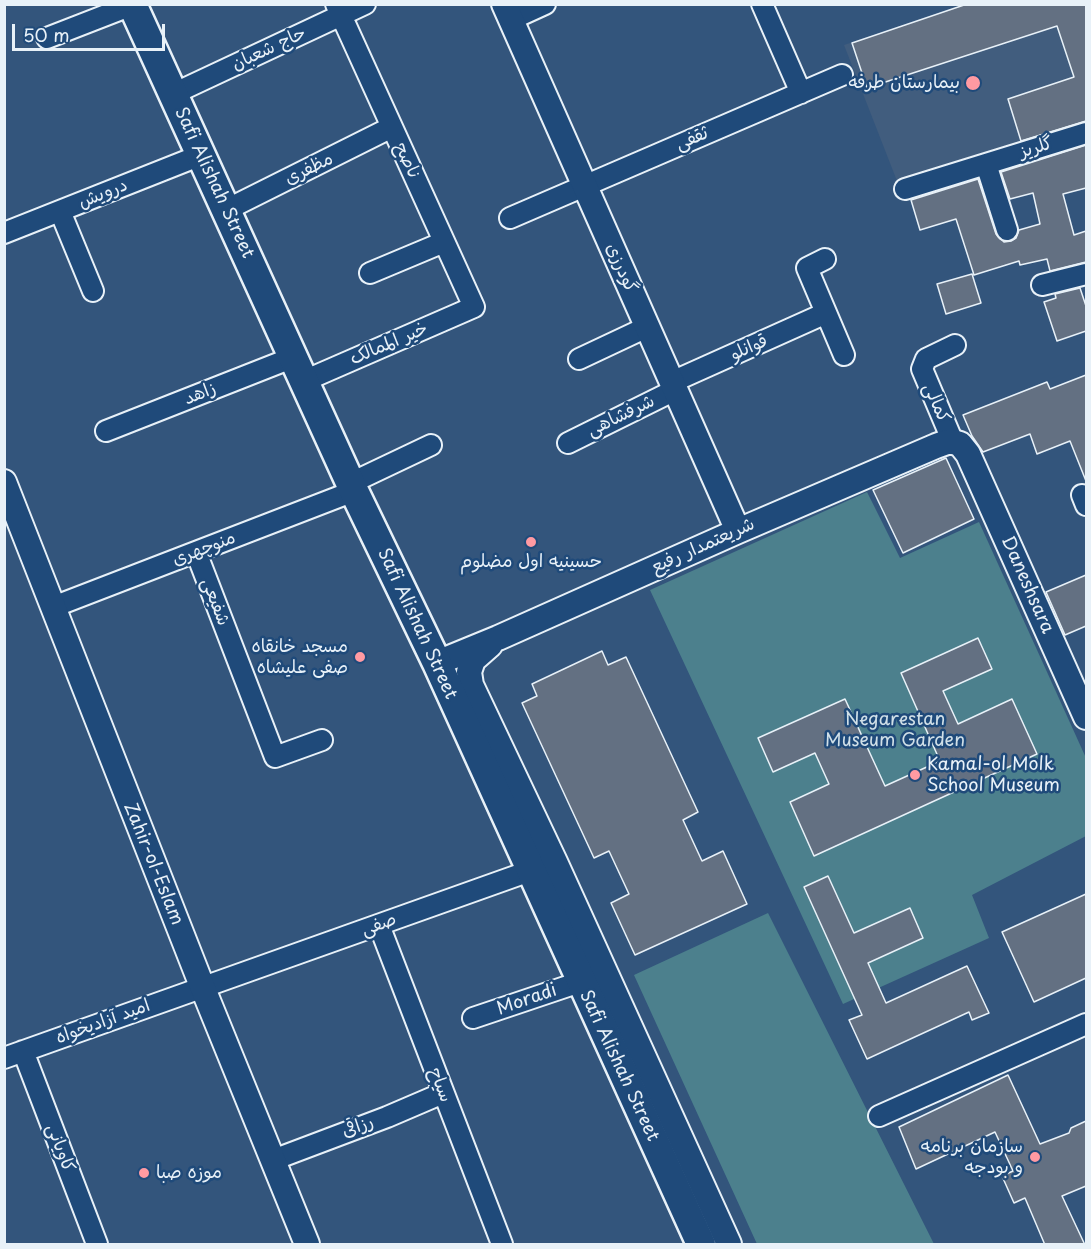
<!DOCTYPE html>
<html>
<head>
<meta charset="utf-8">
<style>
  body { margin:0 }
  #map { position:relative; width:1091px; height:1249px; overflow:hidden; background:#33557c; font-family:"Playpen Sans",sans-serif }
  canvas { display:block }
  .frame { position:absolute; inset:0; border:6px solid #e8f1f8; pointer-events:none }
  .scale { position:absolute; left:12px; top:24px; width:153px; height:27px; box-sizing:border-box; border:3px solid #e8f1f8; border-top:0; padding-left:8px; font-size:18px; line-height:21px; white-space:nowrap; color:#e8f1f8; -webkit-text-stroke:4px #1f4a7a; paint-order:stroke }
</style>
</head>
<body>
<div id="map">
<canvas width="1091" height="1249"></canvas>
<div class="frame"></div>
<div class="scale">50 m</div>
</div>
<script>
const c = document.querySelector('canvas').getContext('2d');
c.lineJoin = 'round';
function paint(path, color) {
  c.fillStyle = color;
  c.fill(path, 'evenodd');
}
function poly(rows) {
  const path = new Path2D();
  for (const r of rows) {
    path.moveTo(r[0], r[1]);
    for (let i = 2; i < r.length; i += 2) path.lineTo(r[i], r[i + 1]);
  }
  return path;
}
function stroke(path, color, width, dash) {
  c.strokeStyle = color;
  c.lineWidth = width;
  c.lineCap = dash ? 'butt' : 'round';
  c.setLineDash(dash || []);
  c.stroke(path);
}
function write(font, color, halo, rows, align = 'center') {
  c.font = font + ' "Playpen Sans","Playpen Sans Arabic",sans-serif';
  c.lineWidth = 5;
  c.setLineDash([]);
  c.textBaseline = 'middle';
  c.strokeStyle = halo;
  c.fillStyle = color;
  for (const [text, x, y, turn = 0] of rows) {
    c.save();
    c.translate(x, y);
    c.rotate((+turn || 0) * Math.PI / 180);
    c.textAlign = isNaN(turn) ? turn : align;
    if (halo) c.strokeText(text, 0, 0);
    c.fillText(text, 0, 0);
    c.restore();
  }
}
const built = poly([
  [967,5,1086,5,1086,121,897,181,844,45]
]);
const green = poly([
  [867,492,900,558,979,522,1086,758,1086,836,972,895,989,938,843,1004,650,590],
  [768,913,934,1244,757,1244,634,975]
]);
const building = poly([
  [967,4,1086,4,1086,121,1021,141,1008,99,1074,77,1057,26,867,88,852,43,967,4],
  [1086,145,1086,188,1063,194,1074,235,1086,231,1086,262,1050,271,1047,259,1020,265,1019,261,974,275,956,219,920,230,911,200,978,179,996,234,1004,242,1011,241,1016,238,1019,230,1040,224,1033,193,1010,199,1001,172,1086,145],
  [972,274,981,303,946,314,937,284,972,274],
  [1080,288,1086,306,1086,331,1057,341,1044,302,1056,298,1055,294,1080,288],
  [1086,375,1086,481,1070,441,1037,454,1030,434,983,452,972,436,963,415,1047,382,1050,389,1086,375],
  [946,458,974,519,903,553,873,490,946,458],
  [1086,575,1086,626,1065,635,1046,592,1086,575],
  [978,638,992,669,943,691,958,724,1012,699,1037,754,814,856,790,802,829,784,815,753,773,772,758,738,845,699,885,786,940,761,901,673,978,638],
  [602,651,608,665,626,657,698,812,683,820,702,861,723,851,747,904,635,955,611,903,629,894,609,851,594,858,522,703,537,696,532,684,602,651],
  [828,876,854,933,910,908,923,938,868,963,886,1003,967,966,989,1013,972,1020,969,1012,867,1059,849,1020,862,1015,804,887,828,876],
  [1086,894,1086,978,1034,1002,1002,932,1086,894],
  [1008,1075,1040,1144,1069,1133,1071,1128,1086,1121,1086,1186,1062,1196,1085,1245,1045,1245,1025,1198,1014,1203,1002,1176,1013,1171,995,1132,916,1169,899,1127,1008,1075]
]);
const minor = poly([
  [762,4,801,93],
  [510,20,545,4],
  [47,38,132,5],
  [173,94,365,4],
  [986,164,1007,230],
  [905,189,1086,133],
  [226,210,392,127],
  [60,211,93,291],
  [510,218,842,75],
  [4,233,201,155],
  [825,259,807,268,844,355],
  [370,273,444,242],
  [1042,285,1086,274],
  [579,359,647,327],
  [304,381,474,307,336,4],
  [672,382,826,313],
  [106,431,294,357],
  [953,442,922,369,926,359,955,345],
  [568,443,675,390],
  [351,483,431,445],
  [1082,495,1086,505],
  [196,552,275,757,322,740],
  [53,607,354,491],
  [379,925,502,1244],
  [473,1018,580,982],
  [23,1051,97,1244],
  [4,1058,541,867],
  [879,1116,1086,1024],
  [273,1160,387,1117,443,1093]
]);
const tertiary = poly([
  [504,4,738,531],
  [4,482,202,986,307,1244],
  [490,645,473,660,469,672,471,685,555,862,729,1244],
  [437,663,498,638,738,531,936,446,947,442,953,442,960,444,968,454,1086,717]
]);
const secondary = poly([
  [132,4,354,491,437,663,701,1244]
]);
const markers = [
  [973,83,8,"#ff9aa2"],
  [531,542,6,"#ff9aa2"],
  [360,657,6,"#ff9aa2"],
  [915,775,6,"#ff9aa2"],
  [1035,1157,6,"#ff9aa2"],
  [144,1173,6,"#ff9aa2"]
];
const streetNames = [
  ["حاج شعبان",269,49,-25],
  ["ثقفی",692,139,-23],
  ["گلریز",1036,148,-17],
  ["ناصح",407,161,65],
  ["مظفری",309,169,-26],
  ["Safi Alishah Street",214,183,65],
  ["درویش",103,194,-22],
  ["گودرزی",621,268,66],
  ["خیر الممالک",389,344,-23],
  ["قوانلو",749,348,-24],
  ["زاهد",200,394,-22],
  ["کمالی",936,403,66],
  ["شرفشاهی",621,416,-26],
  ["شریعتمدار رفیع",703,546,-24],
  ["منوچهری",204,549,-21],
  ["Daneshsara",1027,585,66],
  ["شفیعی",215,602,69],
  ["Safi Alishah Street",417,624,65],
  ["Zahir-ol-Eslam",153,864,68],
  ["صفی",379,925,-19],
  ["Moradi",527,1000,-19],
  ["امید آزادیخواه",103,1022,-20],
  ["Safi Alishah Street",619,1066,65],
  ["سیاح",440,1085,69],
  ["رزاقی",358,1127,-20],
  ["کاویانی",60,1148,69]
];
const poiNames = [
  ["بیمارستان طرفه",960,83],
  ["حسینیه اول مضلوم",531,562,"center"],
  ["مسجد خانقاه",348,647],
  ["صفی علیشاه",348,668],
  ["Kamal-ol Molk",927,765,"left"],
  ["School Museum",927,786,"left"],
  ["سازمان برنامه",1023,1147],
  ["و بودجه",1023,1168],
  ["موزه صبا",156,1173,"left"]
];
const parkNames = [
  ["Negarestan",895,720],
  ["Museum Garden",895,741]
];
paint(built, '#415d7e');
paint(green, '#4c808d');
paint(building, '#637082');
stroke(building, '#e8f1f8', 1.5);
stroke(minor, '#e8f1f8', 24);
stroke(tertiary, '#e8f1f8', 28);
stroke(secondary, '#e8f1f8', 33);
stroke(minor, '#1f4a7a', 20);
stroke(tertiary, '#1f4a7a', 24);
stroke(secondary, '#1f4a7a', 28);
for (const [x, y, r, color] of markers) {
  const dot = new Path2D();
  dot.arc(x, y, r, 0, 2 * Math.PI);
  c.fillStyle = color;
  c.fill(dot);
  stroke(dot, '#1f4a7a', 2);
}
write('18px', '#e8f1f8', '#1f4a7a', streetNames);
write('18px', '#e8f1f8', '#1f4a7a', poiNames, 'right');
write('18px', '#d1e0e8', '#1f4a7a', parkNames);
</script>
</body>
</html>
